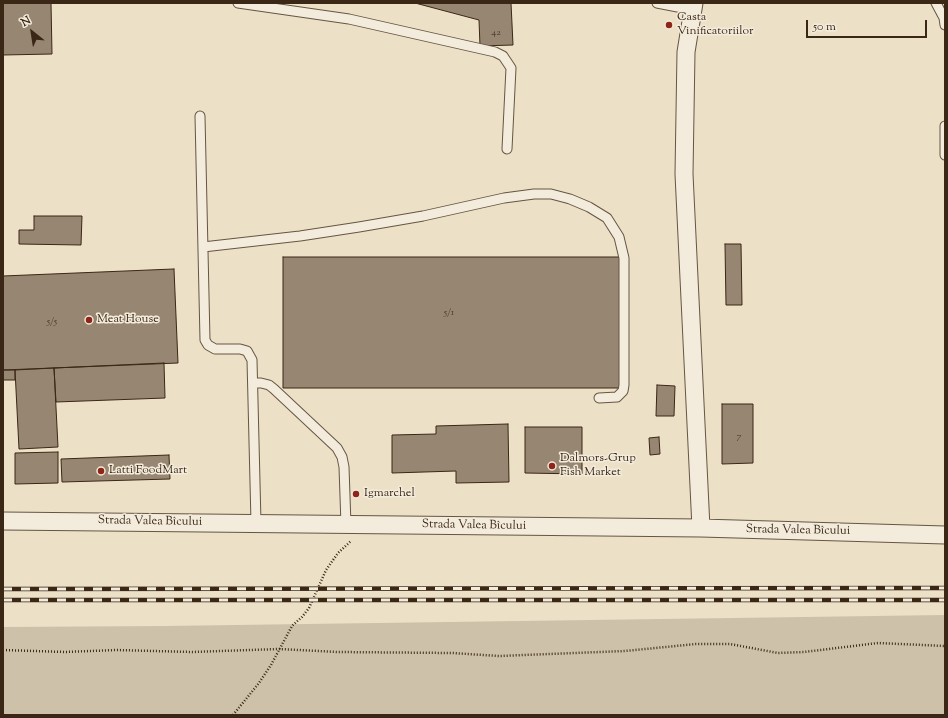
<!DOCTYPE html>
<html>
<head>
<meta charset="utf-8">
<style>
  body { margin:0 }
  #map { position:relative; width:948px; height:718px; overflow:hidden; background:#ece0c7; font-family:"Sorts Mill Goudy",serif }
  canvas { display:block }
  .frame { position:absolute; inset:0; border:4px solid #3a2716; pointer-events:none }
  .north { position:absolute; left:12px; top:12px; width:40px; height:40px; -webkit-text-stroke:3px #f3ebdb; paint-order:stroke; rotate:330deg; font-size:11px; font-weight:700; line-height:16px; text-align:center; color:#3a2716 }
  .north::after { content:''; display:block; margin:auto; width:14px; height:18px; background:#3a2716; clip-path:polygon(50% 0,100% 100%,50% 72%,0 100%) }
  .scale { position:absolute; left:806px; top:20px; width:121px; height:18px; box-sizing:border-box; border:2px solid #3a2716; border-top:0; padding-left:5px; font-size:12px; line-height:14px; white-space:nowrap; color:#3a2716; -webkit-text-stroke:3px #f3ebdb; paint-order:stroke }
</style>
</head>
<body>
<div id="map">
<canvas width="948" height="718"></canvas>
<div class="frame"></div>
<div class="north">N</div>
<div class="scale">50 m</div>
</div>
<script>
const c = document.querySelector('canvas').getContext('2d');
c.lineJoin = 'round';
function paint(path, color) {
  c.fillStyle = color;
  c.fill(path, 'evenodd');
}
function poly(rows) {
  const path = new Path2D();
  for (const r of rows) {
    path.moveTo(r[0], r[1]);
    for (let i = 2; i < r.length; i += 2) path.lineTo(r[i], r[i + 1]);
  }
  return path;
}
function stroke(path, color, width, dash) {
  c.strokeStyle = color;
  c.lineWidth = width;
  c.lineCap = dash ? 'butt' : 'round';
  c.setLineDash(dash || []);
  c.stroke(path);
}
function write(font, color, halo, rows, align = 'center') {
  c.font = font + ' "Sorts Mill Goudy",serif';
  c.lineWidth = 3;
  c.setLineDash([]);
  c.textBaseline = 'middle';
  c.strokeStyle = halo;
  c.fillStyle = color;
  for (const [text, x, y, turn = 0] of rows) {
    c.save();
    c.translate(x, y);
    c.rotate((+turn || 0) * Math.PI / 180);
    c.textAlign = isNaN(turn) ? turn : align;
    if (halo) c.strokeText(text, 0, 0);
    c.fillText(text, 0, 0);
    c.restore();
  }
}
const green = poly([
  [945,615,945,715,3,715,3,627,164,626]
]);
const building = poly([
  [3,3,51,3,52,54,3,55,3,3],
  [415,3,511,3,513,45,480,46,479,20,415,3],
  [34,216,82,216,81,245,19,244,19,230,34,230,34,216],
  [725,244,741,244,742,305,726,305,725,244],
  [283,257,622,257,622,388,283,388,283,257],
  [174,269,178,363,3,370,3,276,174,269],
  [164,363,165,398,56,402,54,368,164,363],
  [54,368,58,447,19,449,15,370,54,368],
  [3,370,15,370,15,380,3,380,3,370],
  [657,385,675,386,674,416,656,416,657,385],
  [722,404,753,404,753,463,722,464,722,404],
  [508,424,509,482,456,483,456,471,392,473,392,435,436,434,436,426,508,424],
  [525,427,582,427,582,474,525,473,525,427],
  [659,437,660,454,650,455,649,438,659,437],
  [58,452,58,483,15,484,15,453,58,452],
  [169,455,170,479,62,482,61,459,169,455]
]);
const path = poly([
  [3,650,65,652,116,650,192,652,279,649,338,652,452,653,499,656,625,651,696,644,730,644,778,653,804,652,878,643,945,646],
  [233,715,259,683,271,665,292,626,302,617,309,608,326,570,338,553,351,541]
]);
const lane = poly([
  [238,3,349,19,495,52,503,56,511,68,507,149],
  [657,3,693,10],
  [936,3,944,18,945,25],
  [200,116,205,340,208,345,215,349,240,349,247,351,252,360,256,523],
  [945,126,945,155],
  [203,247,300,236,359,227,423,216,504,198,534,194,551,194,570,199,589,207,607,218,619,237,624,258,624,385,623,391,617,397,599,398],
  [253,383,261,383,269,385,274,389,337,448,342,457,344,467,346,525]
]);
const street = poly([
  [694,3,686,52,684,174,701,528],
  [3,521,701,528,945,535]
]);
const rail = poly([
  [3,589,945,588],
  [3,600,945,600]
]);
const markers = [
  [669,25,4,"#8f2418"],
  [89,320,4,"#8f2418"],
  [552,466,4,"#8f2418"],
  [101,471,4,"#8f2418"],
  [356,494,4,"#8f2418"]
];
const numberNames = [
  ["42",496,33],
  ["5/1",449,313],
  ["5/5",52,322],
  ["7",739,437]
];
const poiNames = [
  ["Casta",677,18],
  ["Vinificatoriilor",677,32],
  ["Meat House",97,320],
  ["Dalmors-Grup",560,459],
  ["Fish Market",560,473],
  ["Latti FoodMart",109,471],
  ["Igmarchel",364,494]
];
const streetNames = [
  ["Strada Valea Bîcului",150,522,1],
  ["Strada Valea Bîcului",474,526,1],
  ["Strada Valea Bîcului",798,531,1]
];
paint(green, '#cec1a9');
paint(building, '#978772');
stroke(building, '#3a2716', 1);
stroke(lane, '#665542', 11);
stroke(street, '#665542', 19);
stroke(path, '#3a2716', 2.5, [1, 2]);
stroke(lane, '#f3ebdb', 9);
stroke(street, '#f3ebdb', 17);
stroke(rail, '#3a2716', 4.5);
stroke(rail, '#f3ebdb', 3, [9]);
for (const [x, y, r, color] of markers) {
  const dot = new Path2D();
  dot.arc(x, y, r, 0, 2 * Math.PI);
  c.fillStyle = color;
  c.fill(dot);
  stroke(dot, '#f3ebdb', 1.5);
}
write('10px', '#513f2d', null, numberNames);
write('12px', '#3a2716', '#f3ebdb', poiNames, 'left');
write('12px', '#3a2716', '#f3ebdb', streetNames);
</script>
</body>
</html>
